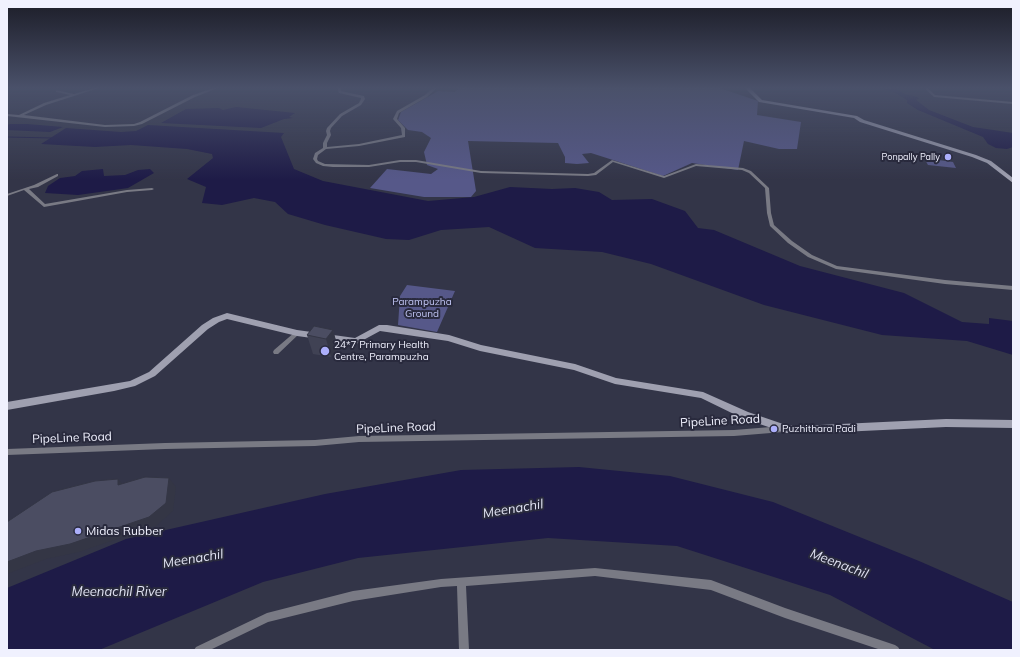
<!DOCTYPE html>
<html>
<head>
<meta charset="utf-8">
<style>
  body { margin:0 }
  #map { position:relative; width:1020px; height:657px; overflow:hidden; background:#333548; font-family:Mulish,sans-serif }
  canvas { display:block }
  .frame { position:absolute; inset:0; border:8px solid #f0f1fe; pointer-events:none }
</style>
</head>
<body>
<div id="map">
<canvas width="1020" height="657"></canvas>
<div class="frame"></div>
</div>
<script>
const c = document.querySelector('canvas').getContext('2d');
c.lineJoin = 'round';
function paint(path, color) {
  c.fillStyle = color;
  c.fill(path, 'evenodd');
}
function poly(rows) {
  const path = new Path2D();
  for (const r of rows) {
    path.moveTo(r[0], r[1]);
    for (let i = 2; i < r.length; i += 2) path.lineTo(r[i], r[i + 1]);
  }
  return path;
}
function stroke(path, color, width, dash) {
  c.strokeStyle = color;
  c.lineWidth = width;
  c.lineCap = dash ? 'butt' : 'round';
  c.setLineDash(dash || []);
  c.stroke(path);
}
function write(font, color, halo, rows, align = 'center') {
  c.font = font + ' Mulish,sans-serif';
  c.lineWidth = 4;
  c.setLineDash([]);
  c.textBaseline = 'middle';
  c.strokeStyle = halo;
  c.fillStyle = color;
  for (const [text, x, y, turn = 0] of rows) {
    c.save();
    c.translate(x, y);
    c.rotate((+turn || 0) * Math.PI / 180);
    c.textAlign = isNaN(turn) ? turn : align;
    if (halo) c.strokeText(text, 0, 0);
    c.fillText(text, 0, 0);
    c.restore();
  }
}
const green = poly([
  [459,88,720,88,758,101,757,115,801,122,797,149,779,149,744,141,738,170,692,163,663,176,591,153,582,154,589,163,577,164,565,163,565,157,558,143,468,141,476,191,471,197,424,197,370,188,387,169,431,174,438,169,427,165,424,152,431,138,422,132,408,130,398,120,401,112,438,91,455,92],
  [924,158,953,162,956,168,928,165],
  [407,285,455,291,437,332,398,325,400,296]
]);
const water = poly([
  [881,88,893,88,907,95,914,96,919,98,916,100,929,110,973,127,1013,133,1013,147,1007,149,996,148,988,144,983,137,918,110,907,103,907,100,894,92],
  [236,107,295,113,289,117,293,118,284,119,261,128,161,123,186,109,219,108,223,110],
  [10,124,27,124,63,127,50,132,7,130,7,125],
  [148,125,284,133,281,137,294,169,323,181,428,201,474,197,510,187,552,189,575,188,599,192,612,200,652,199,685,211,698,228,714,230,800,266,904,293,962,322,989,324,989,318,1013,321,1013,355,967,341,882,335,764,305,651,264,602,252,535,248,489,227,441,230,409,240,386,239,325,225,288,214,275,202,254,198,222,205,202,203,206,187,187,179,213,158,212,154,187,149,131,145,95,147,41,144,66,128,121,132,136,131],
  [103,169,104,176,125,175,138,170,150,169,154,173,128,188,114,190,78,195,45,193,48,186,60,178,75,176,82,171],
  [579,467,670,476,773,502,919,561,1013,602,1013,650,935,650,830,595,677,546,548,538,358,558,263,582,99,650,7,650,7,588,126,539,325,494,461,470]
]);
const stream = poly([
  [7,137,52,138]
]);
const street = poly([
  [94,88,99,88,46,105,24,115,105,125,134,124,140,122,193,95,213,88,218,88,195,97,142,124,134,126,105,127,7,116,7,114,19,115,44,103,70,95,56,92,56,90,74,94,94,88],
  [337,88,341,88,341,91,364,96,365,99,361,105,342,116,331,128,330,131,331,135,327,143,327,147,359,144,402,135,401,128,393,119,397,111,425,95,433,88,437,88,427,97,399,113,397,119,405,128,405,137,359,146,326,149,318,155,317,159,318,161,325,164,369,165,400,160,416,160,481,171,588,174,594,173,612,160,664,176,696,164,743,168,751,171,769,188,771,213,774,225,792,241,812,255,837,266,945,280,1013,286,1013,290,945,284,836,269,808,257,788,243,770,226,767,213,765,188,749,173,742,170,696,166,664,178,613,162,596,175,588,176,481,173,416,162,400,162,369,167,333,167,323,166,316,163,313,159,315,153,323,148,323,143,327,135,326,131,327,128,340,114,359,103,361,99,361,98,339,93,337,88],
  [924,88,928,88,935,95,1013,102,1013,104,934,97,924,88],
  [57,174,58,174,58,176,38,187,29,189,45,204,127,190,152,188,154,189,152,190,127,192,44,207,24,190,7,196,7,194,34,185,57,174],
  [297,331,300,333,299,334,278,354,274,354,273,352,274,350,295,332,297,331],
  [783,426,786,427,787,429,786,431,783,432,734,436,359,442,315,446,165,449,7,455,7,449,165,443,315,440,359,436,734,430,783,426],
  [595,568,711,580,785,608,895,645,898,647,900,650,881,650,785,618,711,590,595,576,466,586,469,650,459,650,457,586,441,587,353,601,268,622,210,650,194,650,196,647,267,613,353,591,441,579,595,568]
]);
const secondary = poly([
  [745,88,750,88,762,100,857,116,864,120,976,155,991,161,1013,178,1013,183,987,163,972,157,860,122,854,118,759,102,745,88],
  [227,313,297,330,355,338,379,325,387,325,449,335,481,345,575,364,616,378,703,392,748,412,786,425,820,425,946,419,1013,420,1013,428,946,427,820,433,786,433,742,418,701,398,615,384,574,370,480,351,448,341,380,331,356,344,297,336,227,319,219,322,208,329,155,376,135,386,114,391,7,410,7,402,130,381,149,372,202,325,213,318,227,313]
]);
const wall = poly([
  [333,330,338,348,331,357,313,354,307,335]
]);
const shadedWall = poly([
  [333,330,338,348,331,357,326,339],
  [169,478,176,487,173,511,156,526,79,552,46,559,7,574,7,562],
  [118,479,126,488,118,485]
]);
const building = poly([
  [314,326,333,330,326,339,307,335,314,326],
  [145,477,169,478,166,503,149,517,70,544,36,551,7,562,7,522,52,492,95,481,118,479,118,485,145,477]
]);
const markers = [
  [948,157,4,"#acaffb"],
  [325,351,5,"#acaffb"],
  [774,429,4,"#acaffb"],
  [78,531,4,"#acaffb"]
];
const farPoinames = [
  ["Ponpally Pally",940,157]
];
const parkNames = [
  ["Parampuzha",422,302],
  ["Ground",422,314]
];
const poiNames = [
  ["24*7 Primary Health",334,345],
  ["Centre, Parampuzha",334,357],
  ["Puzhithara Padi",782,429]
];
const nearStreetnames = [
  ["PipeLine Road",720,421,-3],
  ["PipeLine Road",396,428,-2],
  ["PipeLine Road",72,438,-2]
];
const nearPoinames = [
  ["Midas Rubber",86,531]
];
const nearWaternames = [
  ["Meenachil",513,509,-9],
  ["Meenachil",193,559,-9],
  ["Meenachil",839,564,21],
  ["Meenachil River",119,592]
];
paint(green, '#565889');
paint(water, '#1e1b47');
stroke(stream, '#1e1b47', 1);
paint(street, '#797a84');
paint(secondary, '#9fa0b0');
paint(wall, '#404254');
paint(shadedWall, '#343645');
paint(building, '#4b4d62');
stroke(building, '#343645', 1);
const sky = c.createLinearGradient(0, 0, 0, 180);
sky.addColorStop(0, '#1c1d28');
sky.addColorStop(0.49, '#4a516a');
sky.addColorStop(1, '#4a516a00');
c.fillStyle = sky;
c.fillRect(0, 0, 1020, 180);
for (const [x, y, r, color] of markers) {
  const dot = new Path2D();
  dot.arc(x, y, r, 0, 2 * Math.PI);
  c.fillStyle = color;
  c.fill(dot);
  stroke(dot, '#292a3d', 1.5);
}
write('9px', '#f0f1fe', '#292a3d', farPoinames, 'right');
write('10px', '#c2c6f5', '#292a3d', parkNames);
write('10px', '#f0f1fe', '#292a3d', poiNames, 'left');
write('12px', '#f0f1fe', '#292a3d', nearStreetnames);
write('12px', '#f0f1fe', '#292a3d', nearPoinames, 'left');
write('italic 13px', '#e1e3f3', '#292a3d', nearWaternames);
</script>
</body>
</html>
